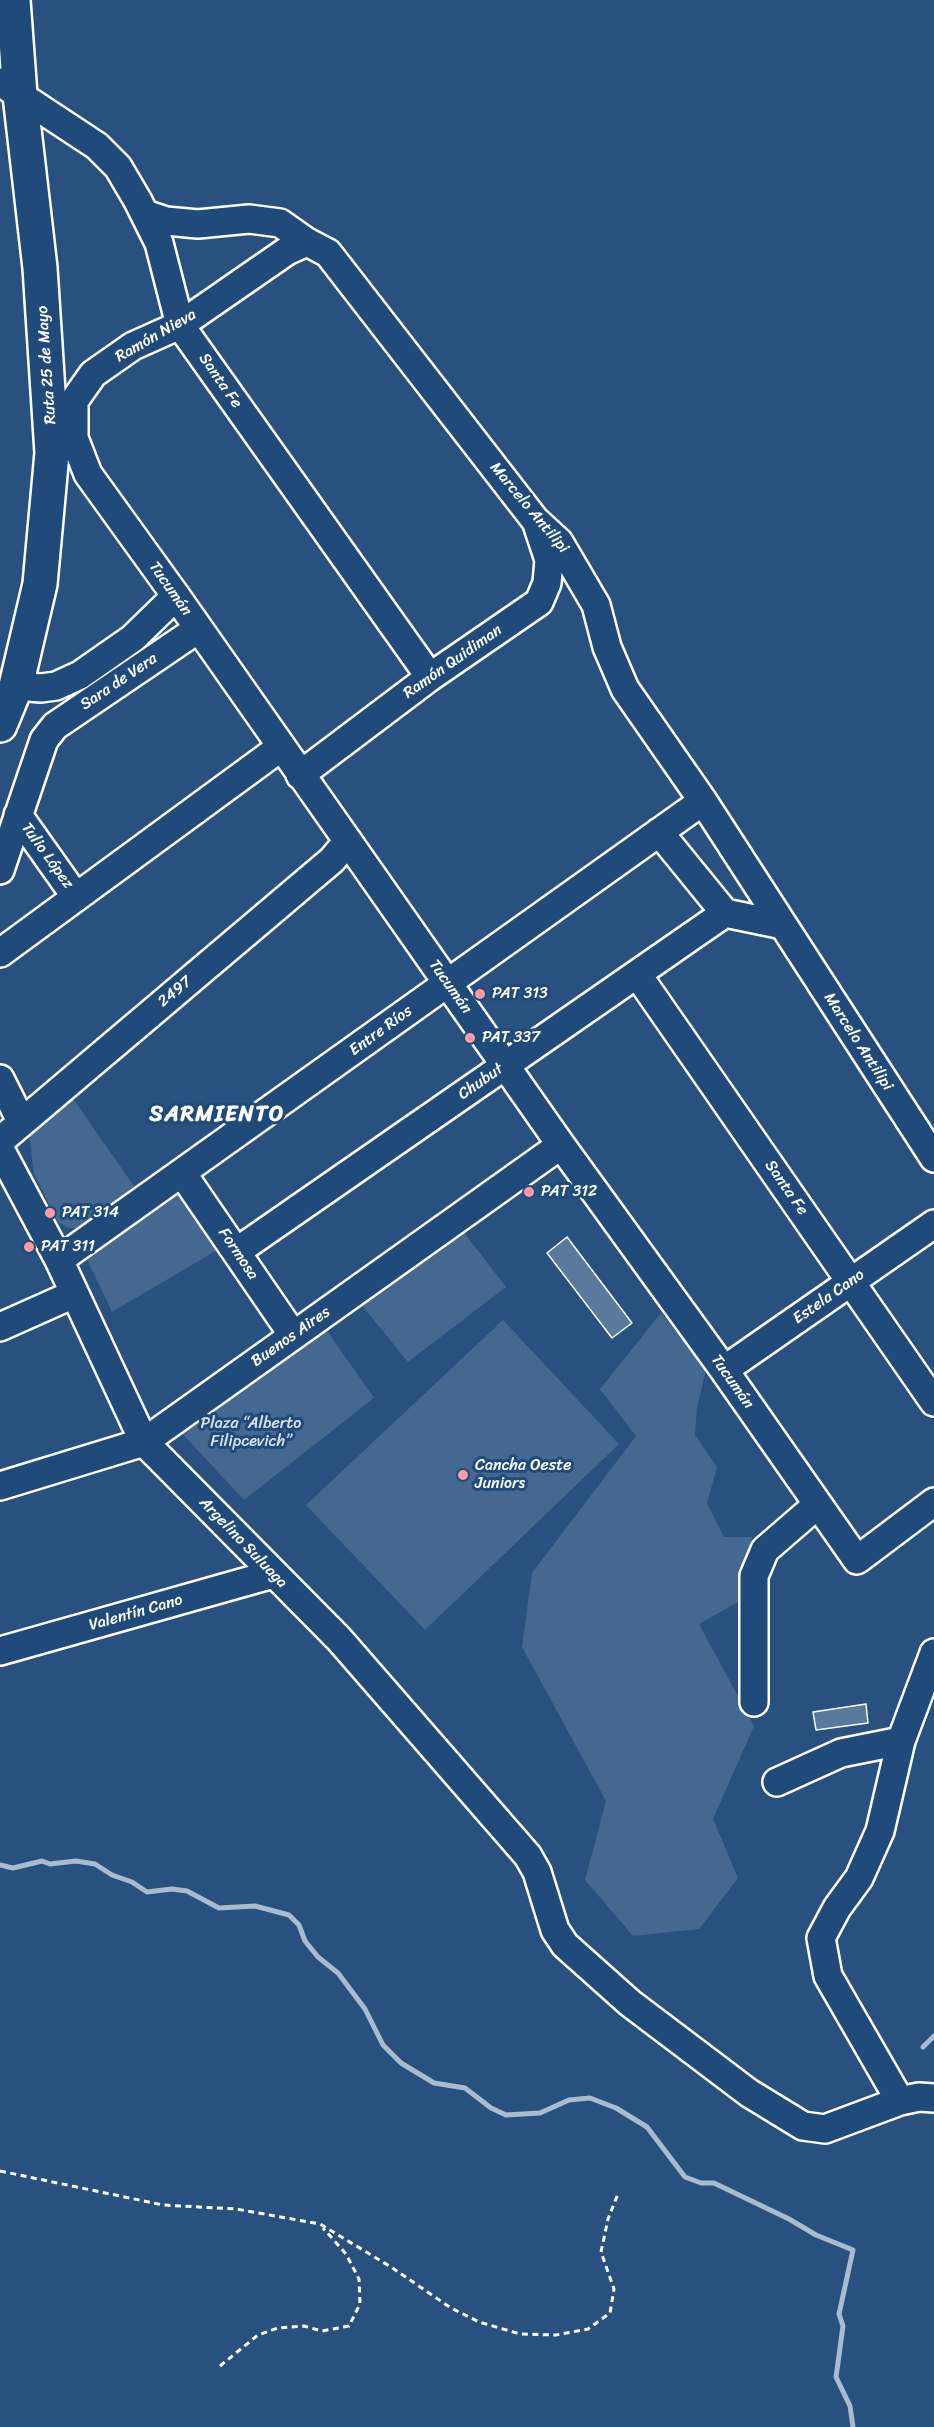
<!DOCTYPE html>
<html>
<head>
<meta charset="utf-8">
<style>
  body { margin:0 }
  canvas { display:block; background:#28517f }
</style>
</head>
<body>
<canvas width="934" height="2427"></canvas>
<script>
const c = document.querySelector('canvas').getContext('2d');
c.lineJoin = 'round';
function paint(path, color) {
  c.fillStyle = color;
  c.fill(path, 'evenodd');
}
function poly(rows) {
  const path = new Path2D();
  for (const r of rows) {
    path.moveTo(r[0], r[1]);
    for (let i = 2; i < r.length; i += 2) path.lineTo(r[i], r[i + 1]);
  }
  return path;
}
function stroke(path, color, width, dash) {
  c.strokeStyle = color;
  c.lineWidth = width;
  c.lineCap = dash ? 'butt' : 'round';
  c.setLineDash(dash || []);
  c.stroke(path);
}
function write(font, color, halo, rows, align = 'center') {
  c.font = font + ' Sriracha,sans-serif';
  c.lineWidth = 6;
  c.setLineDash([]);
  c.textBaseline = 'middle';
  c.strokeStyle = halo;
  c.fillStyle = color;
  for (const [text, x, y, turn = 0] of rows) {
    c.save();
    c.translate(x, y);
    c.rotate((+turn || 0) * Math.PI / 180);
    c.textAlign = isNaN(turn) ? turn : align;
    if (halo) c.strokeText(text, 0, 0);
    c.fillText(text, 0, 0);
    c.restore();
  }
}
const green = poly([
  [69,1093,136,1189,81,1228,69,1228,58,1222,34,1174,29,1134,50,1104],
  [181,1182,224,1246,112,1312,86,1257],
  [462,1230,506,1287,408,1362,359,1302],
  [661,1313,706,1370,697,1407,695,1435,717,1467,707,1503,724,1537,752,1537,738,1602,699,1624,754,1726,713,1819,738,1878,699,1929,633,1936,585,1880,606,1801,522,1647,532,1573,636,1436,600,1389],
  [503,1320,619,1444,425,1630,306,1505],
  [323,1325,374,1398,244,1500,176,1427]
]);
const stream = poly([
  [0,1865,13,1868,42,1861,50,1864,76,1861,95,1864,112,1875,132,1882,147,1892,172,1889,187,1891,219,1908,255,1906,289,1915,299,1925,305,1941,318,1957,338,1973,365,2009,383,2045,401,2063,434,2083,465,2088,491,2108,506,2115,540,2113,569,2100,590,2098,616,2108,647,2127,685,2177,701,2183,714,2183,789,2219,816,2235,853,2250,839,2314,843,2326,836,2377,850,2406,853,2427],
  [923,2047,934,2036]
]);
const building = poly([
  [567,1237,632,1323,612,1338,547,1253,567,1237],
  [866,1704,868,1723,816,1730,813,1712,866,1704]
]);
const path = poly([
  [0,2171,163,2205,236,2209,320,2224,391,2267,451,2308,479,2322,520,2334,556,2335,588,2329,610,2313,614,2289,601,2252,608,2219,618,2194],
  [220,2366,258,2335,278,2328,304,2326,322,2331,349,2326,360,2304,359,2279,346,2254,323,2228]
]);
const minor = poly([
  [0,82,97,146,118,167,138,201,159,243,180,325,430,677],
  [145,214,166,221,198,224,249,219,280,223,307,242,328,253,535,520,559,542,596,605,607,647,625,689,703,801,934,1158],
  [307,242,287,251,180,325,133,346,93,374,74,401,74,438,88,474,176,596,561,1145,724,1370,857,1560,934,1502],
  [16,686,41,688,56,686,80,675,133,638,176,596],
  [300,775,430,677,539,602,547,583,549,560,538,527],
  [18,815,76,897],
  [659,832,725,913,783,925],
  [0,870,44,740,55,726,198,629],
  [0,953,281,747],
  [637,974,934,1402],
  [0,1079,21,1121],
  [0,1141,332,860,348,841],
  [0,1149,59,1260,144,1442,339,1639,528,1856,537,1872,555,1930,565,1945,630,2003,749,2093,803,2126,825,2129,900,2101,919,2097,934,2098],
  [182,1173,293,1335],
  [236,1252,725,913],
  [59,1260,703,801],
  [0,1327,74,1294],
  [724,1370,934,1224],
  [0,1486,144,1442,561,1145],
  [0,1651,273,1574],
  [754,1702,754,1576,765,1550,817,1505],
  [777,1782,841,1753,901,1741],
  [900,2101,828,1976,821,1938,837,1908,859,1878,880,1831,901,1741,934,1653]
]);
const major = poly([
  [0,725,16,686,40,584,52,453,40,268,20,95,13,0]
]);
const markers = [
  [480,994,6,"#ff9aa2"],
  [470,1038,6,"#ff9aa2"],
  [529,1192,6,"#ff9aa2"],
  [50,1213,6,"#ff9aa2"],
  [29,1247,6,"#ff9aa2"],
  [463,1475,6,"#ff9aa2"]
];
const streetNames = [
  ["Ramón Nieva",156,336,-30],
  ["Ruta 25 de Mayo",47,365,-94],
  ["Santa Fe",220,381,55],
  ["Marcelo Antilipi",529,508,50],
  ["Tucumán",170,589,55],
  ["Ramón Quidiman",453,662,-35],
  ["Sara de Vera",119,682,-34],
  ["Tulio López",47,856,54],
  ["Tucumán",450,987,55],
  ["2497",175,992,-40],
  ["Entre Ríos",381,1031,-36],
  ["Marcelo Antilipi",858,1042,57],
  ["Chubut",481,1082,-35],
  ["Santa Fe",786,1188,55],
  ["Formosa",238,1254,56],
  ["Estela Cano",829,1297,-35],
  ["Buenos Aires",291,1337,-35],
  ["Tucumán",732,1382,55],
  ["Argelino Suluaga",243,1543,46],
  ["Valentín Cano",136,1613,-16]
];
const poiNames = [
  ["PAT 313",492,994],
  ["PAT 337",482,1038],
  ["PAT 312",541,1192],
  ["PAT 314",62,1213],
  ["PAT 311",41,1247],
  ["Cancha Oeste",475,1466],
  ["Juniors",475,1484]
];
const parkNames = [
  ["Plaza “Alberto",251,1424],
  ["Filipcevich”",251,1442]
];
const districtNames = [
  ["SARMIENTO",217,1115]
];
paint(green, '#446890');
stroke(stream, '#aabbcd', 5);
paint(building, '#5a7a9d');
stroke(building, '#fff', 1.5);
stroke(minor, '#fff', 32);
stroke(major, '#fff', 38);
stroke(path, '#fff', 3, [6, 4.5]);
stroke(minor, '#1f4a7a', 27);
stroke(major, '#1f4a7a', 33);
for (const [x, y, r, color] of markers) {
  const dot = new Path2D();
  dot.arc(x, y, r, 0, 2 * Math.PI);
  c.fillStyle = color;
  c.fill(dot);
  stroke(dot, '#1f4a7a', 2);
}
write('16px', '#fff', '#1f4a7a', streetNames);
write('16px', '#fff', '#1f4a7a', poiNames, 'left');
write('16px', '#dae1e9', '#1f4a7a', parkNames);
c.letterSpacing = '1.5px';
write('bold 22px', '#fff', '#1f4a7a', districtNames);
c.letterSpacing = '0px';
</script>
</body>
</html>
